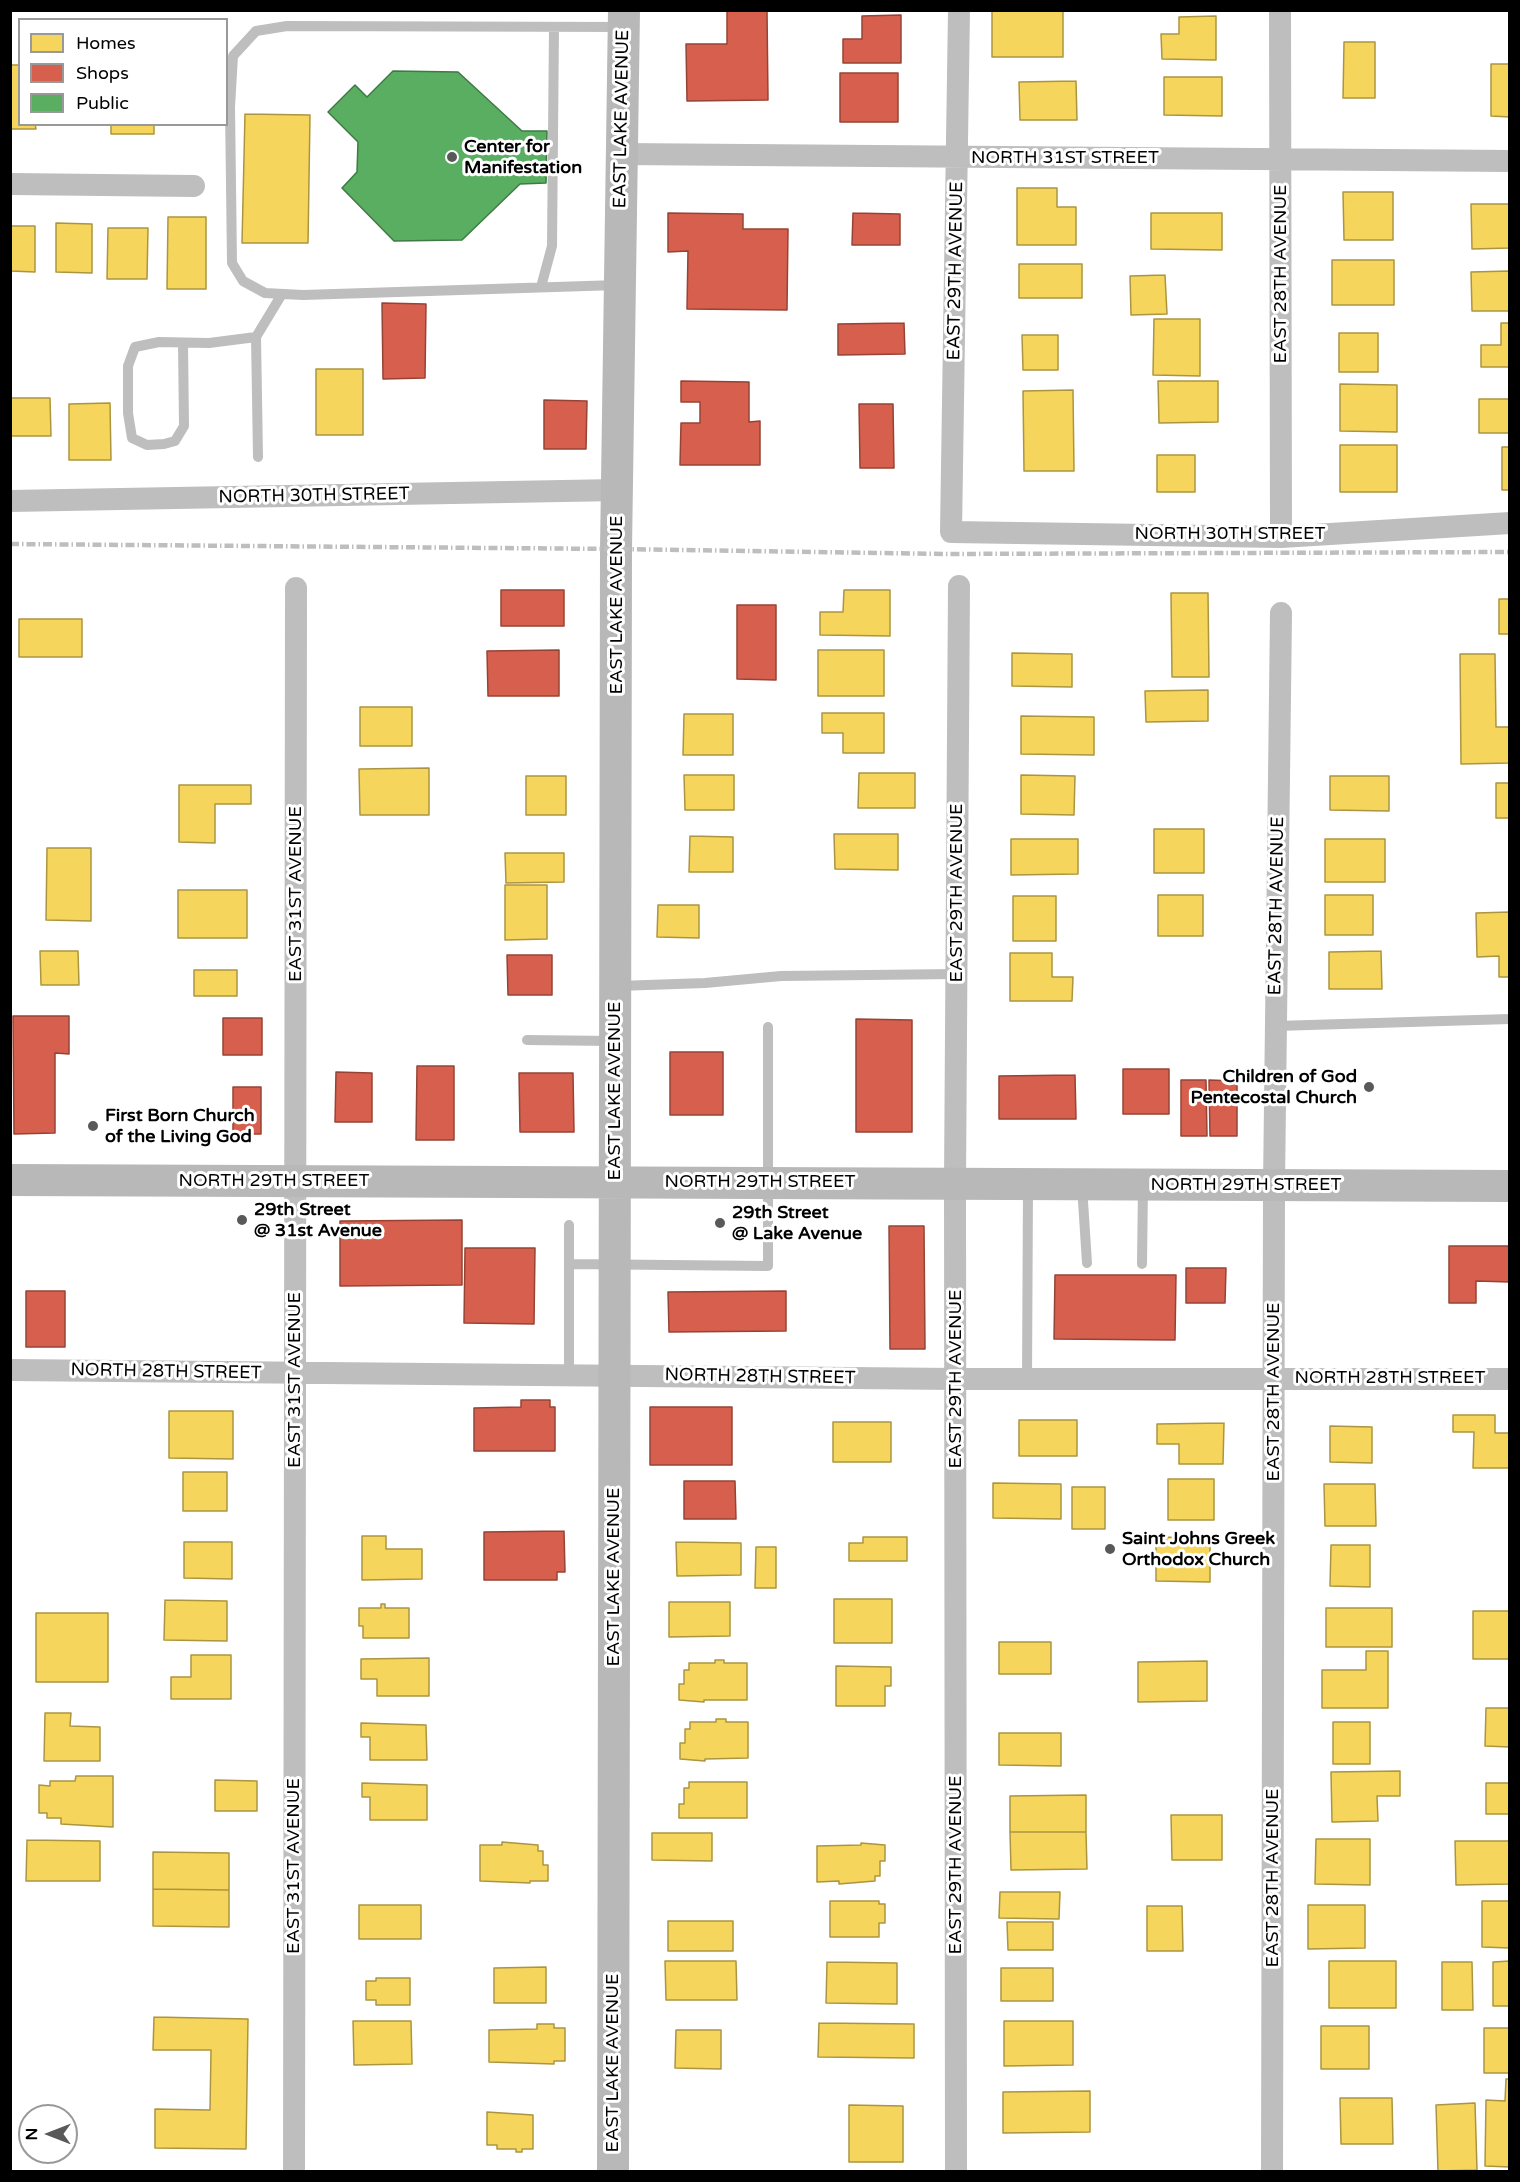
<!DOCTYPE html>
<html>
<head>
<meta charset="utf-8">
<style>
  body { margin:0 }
  #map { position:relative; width:1520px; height:2182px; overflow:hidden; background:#fff; font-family:"Varela Round",sans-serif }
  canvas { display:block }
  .frame { position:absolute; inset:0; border:12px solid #000; pointer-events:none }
  .legend { position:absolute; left:18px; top:18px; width:210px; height:108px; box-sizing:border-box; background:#fff; border:2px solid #999; margin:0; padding:8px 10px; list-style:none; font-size:18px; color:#000 }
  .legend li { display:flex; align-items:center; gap:12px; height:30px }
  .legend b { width:30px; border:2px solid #999 }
  .north { position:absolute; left:18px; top:2104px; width:60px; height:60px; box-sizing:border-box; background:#fff; border:2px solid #999; border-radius:50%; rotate:270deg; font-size:16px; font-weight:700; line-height:24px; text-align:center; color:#000 }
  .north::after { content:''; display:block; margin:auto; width:21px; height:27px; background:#595959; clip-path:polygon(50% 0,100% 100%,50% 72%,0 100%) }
</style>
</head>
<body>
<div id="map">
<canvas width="1520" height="2182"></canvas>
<div class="frame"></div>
<ul class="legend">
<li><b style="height:16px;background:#f6d55c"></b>Homes</li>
<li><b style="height:16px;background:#d6604d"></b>Shops</li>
<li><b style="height:16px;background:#5aae61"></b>Public</li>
</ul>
<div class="north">N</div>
</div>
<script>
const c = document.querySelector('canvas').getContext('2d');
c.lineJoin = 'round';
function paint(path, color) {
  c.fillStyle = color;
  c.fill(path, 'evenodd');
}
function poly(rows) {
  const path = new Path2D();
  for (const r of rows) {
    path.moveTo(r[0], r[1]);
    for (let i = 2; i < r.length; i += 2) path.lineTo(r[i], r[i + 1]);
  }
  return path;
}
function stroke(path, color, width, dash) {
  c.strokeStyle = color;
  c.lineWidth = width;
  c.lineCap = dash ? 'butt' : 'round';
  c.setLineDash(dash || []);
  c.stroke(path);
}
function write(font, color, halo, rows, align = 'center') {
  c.font = font + ' "Varela Round",sans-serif';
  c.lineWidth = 6;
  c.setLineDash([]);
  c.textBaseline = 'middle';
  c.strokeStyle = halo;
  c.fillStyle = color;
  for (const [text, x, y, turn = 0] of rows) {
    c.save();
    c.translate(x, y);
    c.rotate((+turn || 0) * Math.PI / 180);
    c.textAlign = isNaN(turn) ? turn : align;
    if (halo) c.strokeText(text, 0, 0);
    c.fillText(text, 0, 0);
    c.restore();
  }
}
const homes = poly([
  [992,10,1063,10,1063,57,992,57,992,10],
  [1216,16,1216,60,1162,59,1161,34,1179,34,1179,17,1216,16],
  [1344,42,1375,42,1375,98,1343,98,1344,42],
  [1491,64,1510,64,1510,117,1491,116,1491,64],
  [10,65,20,65,20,124,35,124,36,129,10,129,10,65],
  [1164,77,1222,77,1222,116,1164,115,1164,77],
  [1076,81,1077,120,1020,120,1019,82,1076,81],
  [245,114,310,115,308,243,242,243,245,114],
  [111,124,154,124,154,134,111,134,111,124],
  [1017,188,1057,188,1057,207,1076,207,1076,245,1017,245,1017,188],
  [1343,192,1393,192,1393,240,1344,240,1343,192],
  [1471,204,1510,204,1510,248,1472,249,1471,204],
  [1151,213,1222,213,1222,250,1151,249,1151,213],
  [168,217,206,217,206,289,167,289,168,217],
  [56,223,92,224,92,273,56,272,56,223],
  [10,226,35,226,35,272,10,271,10,226],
  [108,228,148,228,147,279,107,279,108,228],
  [1332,260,1394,260,1394,305,1332,305,1332,260],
  [1019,264,1082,264,1082,298,1019,298,1019,264],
  [1510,271,1510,311,1472,311,1471,272,1510,271],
  [1165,275,1167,314,1131,315,1130,276,1165,275],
  [1154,319,1200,319,1200,376,1153,375,1154,319],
  [1501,323,1510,323,1510,367,1481,367,1481,345,1501,345,1501,323],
  [1339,333,1378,333,1378,372,1339,372,1339,333],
  [1022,335,1058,335,1058,370,1023,370,1022,335],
  [316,369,363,369,363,435,316,435,316,369],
  [1158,381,1218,381,1218,422,1159,423,1158,381],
  [1340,384,1397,385,1397,432,1340,431,1340,384],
  [1073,390,1074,471,1024,471,1023,391,1073,390],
  [10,398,50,398,51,436,10,436,10,398],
  [1479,399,1510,399,1510,433,1479,433,1479,399],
  [110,403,111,460,69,460,69,404,110,403],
  [1340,445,1397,445,1397,492,1340,492,1340,445],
  [1502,447,1510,447,1510,490,1502,490,1502,447],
  [1157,455,1195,455,1195,492,1157,492,1157,455],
  [844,590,890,590,890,636,820,635,820,612,843,612,844,590],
  [1171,593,1208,593,1209,677,1172,677,1171,593],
  [1499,599,1510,599,1510,634,1499,634,1499,599],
  [19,619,82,619,82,657,19,657,19,619],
  [818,650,884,650,884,696,818,696,818,650],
  [1012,653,1072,654,1072,687,1012,686,1012,653],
  [1460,654,1495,654,1496,727,1510,727,1510,763,1461,764,1460,654],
  [1208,690,1208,721,1146,722,1145,691,1208,690],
  [360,707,412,707,412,746,360,746,360,707],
  [822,713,884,713,884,753,843,753,843,733,822,733,822,713],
  [684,714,733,714,733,755,683,755,684,714],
  [1021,716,1094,717,1094,755,1021,754,1021,716],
  [429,768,429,815,360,815,359,769,429,768],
  [859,773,915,773,915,808,858,808,859,773],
  [684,775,734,775,734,810,685,810,684,775],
  [1021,775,1075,776,1074,815,1021,814,1021,775],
  [526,776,566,776,566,815,526,815,526,776],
  [1330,776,1389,776,1389,811,1330,810,1330,776],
  [1496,783,1510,783,1510,818,1496,818,1496,783],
  [179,785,251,785,251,804,215,804,215,843,179,842,179,785],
  [1154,829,1204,829,1204,873,1154,873,1154,829],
  [834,834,898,834,898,870,835,869,834,834],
  [690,836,733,837,733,872,689,872,690,836],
  [1011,839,1078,839,1078,874,1011,875,1011,839],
  [1325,839,1385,839,1385,882,1325,882,1325,839],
  [47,848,91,848,91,921,46,920,47,848],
  [505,853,564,853,564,882,506,883,505,853],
  [505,885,547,885,547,939,505,940,505,885],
  [178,890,247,890,247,938,178,938,178,890],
  [1158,895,1203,895,1203,936,1158,936,1158,895],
  [1325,895,1373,895,1373,935,1325,935,1325,895],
  [1013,896,1056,896,1056,941,1013,941,1013,896],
  [658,905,699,905,699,938,657,937,658,905],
  [1510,912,1510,977,1499,977,1499,956,1477,957,1476,913,1510,912],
  [40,951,78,951,79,985,41,985,40,951],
  [1381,951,1382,989,1329,989,1329,952,1381,951],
  [1010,953,1052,953,1052,977,1073,977,1072,1001,1010,1001,1010,953],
  [194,970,237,970,237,996,194,996,194,970],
  [169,1411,233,1411,233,1459,169,1458,169,1411],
  [1453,1415,1495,1415,1495,1433,1510,1433,1510,1468,1473,1468,1474,1432,1453,1432,1453,1415],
  [1019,1420,1077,1420,1077,1456,1019,1456,1019,1420],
  [833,1422,891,1422,891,1462,833,1462,833,1422],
  [1224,1423,1223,1464,1179,1464,1179,1444,1157,1444,1157,1424,1224,1423],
  [1330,1426,1372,1427,1372,1463,1330,1462,1330,1426],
  [183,1472,227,1472,227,1511,183,1511,183,1472],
  [1168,1479,1214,1479,1214,1520,1168,1520,1168,1479],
  [993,1483,1061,1484,1061,1519,993,1518,993,1483],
  [1324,1484,1375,1484,1376,1526,1325,1526,1324,1484],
  [1072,1487,1105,1487,1105,1529,1072,1529,1072,1487],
  [362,1536,386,1536,386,1549,422,1549,422,1579,362,1580,362,1536],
  [863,1537,907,1537,907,1561,849,1561,849,1543,863,1543,863,1537],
  [1156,1537,1210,1538,1210,1582,1156,1581,1156,1537],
  [184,1542,232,1542,232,1579,184,1578,184,1542],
  [676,1542,741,1543,741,1575,677,1576,676,1542],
  [1331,1545,1370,1545,1370,1587,1330,1586,1331,1545],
  [756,1547,776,1547,776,1588,755,1588,756,1547],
  [834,1599,892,1599,892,1643,834,1643,834,1599],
  [165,1600,227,1601,227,1641,164,1640,165,1600],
  [669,1602,730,1602,730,1636,669,1637,669,1602],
  [381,1604,385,1604,385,1608,409,1608,409,1638,363,1638,363,1626,359,1626,359,1608,381,1608,381,1604],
  [1326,1608,1392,1608,1392,1647,1326,1647,1326,1608],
  [1473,1611,1510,1611,1510,1659,1473,1659,1473,1611],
  [36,1613,108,1613,108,1682,36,1682,36,1613],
  [999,1642,1051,1642,1051,1674,999,1674,999,1642],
  [1366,1651,1388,1651,1388,1708,1322,1708,1322,1670,1366,1670,1366,1651],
  [191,1655,231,1655,231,1699,171,1699,171,1677,191,1677,191,1655],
  [429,1658,429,1696,377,1696,377,1679,361,1679,361,1659,429,1658],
  [715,1660,724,1660,724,1663,747,1663,747,1700,704,1700,704,1702,679,1700,679,1684,684,1684,684,1670,689,1670,689,1663,715,1663,715,1660],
  [1207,1661,1207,1701,1138,1702,1138,1662,1207,1661],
  [836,1666,891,1667,891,1686,885,1686,885,1706,836,1706,836,1666],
  [1486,1708,1510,1708,1510,1747,1485,1746,1486,1708],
  [45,1713,71,1713,70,1726,100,1727,100,1761,44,1761,45,1713],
  [716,1719,726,1719,726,1722,748,1722,748,1758,705,1759,705,1761,680,1759,680,1743,685,1743,685,1729,690,1729,690,1722,716,1722,716,1719],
  [1333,1722,1370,1722,1370,1764,1333,1764,1333,1722],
  [361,1723,426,1725,427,1760,370,1760,370,1737,361,1737,361,1723],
  [999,1733,1061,1733,1061,1766,999,1765,999,1733],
  [1400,1771,1400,1796,1377,1796,1378,1821,1332,1822,1331,1772,1400,1771],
  [76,1776,113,1776,113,1827,61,1824,61,1818,47,1818,47,1813,39,1813,39,1785,50,1786,50,1781,75,1781,76,1776],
  [215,1780,257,1781,257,1811,215,1811,215,1780],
  [689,1782,747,1782,747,1818,679,1818,679,1804,684,1804,684,1788,689,1788,689,1782],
  [362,1783,427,1785,427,1820,370,1820,370,1797,362,1797,362,1783],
  [1486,1783,1510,1783,1510,1814,1486,1814,1486,1783],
  [1086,1795,1086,1832,1010,1832,1010,1796,1086,1795],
  [1171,1815,1222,1815,1222,1860,1172,1860,1171,1815],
  [1010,1832,1086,1832,1087,1869,1011,1870,1010,1832],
  [652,1833,712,1833,712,1861,652,1860,652,1833],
  [1316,1839,1370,1839,1370,1885,1315,1884,1316,1839],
  [27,1840,100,1841,100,1881,26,1881,27,1840],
  [1455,1841,1510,1841,1510,1884,1456,1885,1455,1841],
  [502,1842,538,1845,538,1851,543,1851,543,1865,548,1865,548,1881,530,1881,530,1883,480,1881,480,1845,502,1845,502,1842],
  [861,1843,885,1845,885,1861,880,1861,880,1876,875,1876,875,1881,839,1884,839,1881,817,1882,817,1846,861,1845,861,1843],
  [153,1852,229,1853,229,1890,153,1889,153,1852],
  [153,1889,229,1890,229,1927,153,1926,153,1889],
  [1000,1892,1060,1892,1059,1919,999,1918,1000,1892],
  [830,1901,879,1901,879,1904,885,1904,885,1923,879,1923,879,1937,830,1937,830,1901],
  [1482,1901,1510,1901,1510,1948,1482,1947,1482,1901],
  [359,1905,421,1905,421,1939,359,1939,359,1905],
  [1308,1905,1365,1905,1365,1948,1308,1949,1308,1905],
  [1147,1906,1182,1906,1183,1951,1147,1951,1147,1906],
  [668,1921,733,1921,733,1951,668,1951,668,1921],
  [1007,1922,1053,1922,1053,1950,1008,1950,1007,1922],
  [665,1961,736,1961,737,2000,666,2000,665,1961],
  [1329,1961,1396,1961,1396,2008,1329,2008,1329,1961],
  [1510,1961,1510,2006,1493,2006,1493,1962,1510,1961],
  [827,1962,897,1963,897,2004,826,2003,827,1962],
  [1442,1962,1472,1962,1473,2010,1442,2010,1442,1962],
  [546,1967,546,2003,494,2003,494,1968,546,1967],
  [1001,1968,1053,1968,1053,2001,1001,2001,1001,1968],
  [376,1978,410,1978,410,2005,376,2005,376,2000,366,2000,366,1981,376,1981,376,1978],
  [154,2017,248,2019,246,2149,155,2148,155,2109,210,2110,211,2050,153,2050,154,2017],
  [353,2021,411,2021,412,2064,354,2065,353,2021],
  [1004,2021,1073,2021,1073,2065,1004,2066,1004,2021],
  [819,2023,914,2024,914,2058,818,2057,819,2023],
  [537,2024,554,2024,554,2028,565,2028,565,2061,554,2061,554,2064,489,2062,489,2030,537,2029,537,2024],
  [1321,2026,1369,2026,1369,2069,1321,2069,1321,2026],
  [1484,2028,1510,2028,1510,2073,1484,2073,1484,2028],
  [676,2030,721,2030,721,2069,675,2068,676,2030],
  [1506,2079,1510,2079,1510,2167,1485,2166,1486,2100,1505,2101,1506,2079],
  [1090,2091,1090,2132,1003,2133,1003,2092,1090,2091],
  [1340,2098,1392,2098,1393,2144,1341,2144,1340,2098],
  [1475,2103,1477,2170,1438,2171,1436,2105,1475,2103],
  [849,2105,903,2106,903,2162,849,2162,849,2105],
  [487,2112,533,2115,533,2149,522,2149,522,2152,516,2152,516,2149,497,2149,497,2145,487,2145,487,2112]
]);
const shops = poly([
  [727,10,767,10,768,100,687,101,686,44,727,44,727,10],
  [901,15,901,63,843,63,843,39,862,39,862,16,901,15],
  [840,73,898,73,898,122,840,122,840,73],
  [668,213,743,214,743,229,788,229,787,310,687,309,688,251,668,252,668,213],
  [853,213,900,214,900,245,852,245,853,213],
  [382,303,426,304,425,378,383,379,382,303],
  [904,323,905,354,838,355,838,324,904,323],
  [681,381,749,382,749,422,760,421,760,465,680,465,681,423,700,423,700,402,681,402,681,381],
  [544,400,587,401,586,449,544,449,544,400],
  [859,404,893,404,894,468,860,468,859,404],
  [501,590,564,590,564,626,501,626,501,590],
  [737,605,776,605,776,680,737,679,737,605],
  [559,650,559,696,488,696,487,651,559,650],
  [507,955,552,955,552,995,508,995,507,955],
  [13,1016,69,1016,69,1054,55,1053,55,1133,14,1134,13,1016],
  [223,1018,262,1018,262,1055,223,1055,223,1018],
  [856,1019,912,1020,912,1132,856,1132,856,1019],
  [670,1052,723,1052,723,1115,670,1115,670,1052],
  [417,1066,454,1066,454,1140,416,1140,417,1066],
  [1123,1069,1169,1069,1169,1114,1123,1114,1123,1069],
  [336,1072,372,1073,372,1122,335,1122,336,1072],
  [519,1073,573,1073,574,1132,520,1132,519,1073],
  [1075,1075,1076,1119,999,1119,999,1076,1075,1075],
  [1181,1080,1206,1080,1207,1136,1181,1136,1181,1080],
  [1209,1080,1237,1081,1237,1136,1210,1136,1209,1080],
  [233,1087,261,1087,261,1134,233,1134,233,1087],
  [462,1220,462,1285,340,1286,340,1221,462,1220],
  [889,1226,924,1226,925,1349,890,1349,889,1226],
  [1449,1246,1510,1246,1510,1282,1476,1281,1476,1303,1449,1303,1449,1246],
  [465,1248,535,1248,534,1324,464,1323,465,1248],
  [1186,1268,1226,1268,1225,1303,1186,1303,1186,1268],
  [1055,1275,1176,1275,1175,1340,1054,1339,1055,1275],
  [26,1291,65,1291,65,1347,26,1347,26,1291],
  [786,1291,786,1331,669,1332,668,1292,786,1291],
  [521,1400,550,1400,550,1407,555,1407,555,1451,474,1451,474,1408,521,1407,521,1400],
  [650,1407,732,1407,732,1465,650,1465,650,1407],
  [684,1481,735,1481,736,1519,684,1519,684,1481],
  [564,1531,565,1572,557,1572,557,1580,484,1580,484,1532,564,1531]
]);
const public = poly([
  [393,71,458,72,522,131,547,131,546,183,520,184,462,240,394,241,342,188,357,172,358,142,328,112,355,85,367,97,393,71]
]);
const lane = poly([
  [618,285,303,295,265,293,243,281,232,263,230,107,233,56,256,31,287,26,620,27],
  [541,287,552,246,554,27],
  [256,337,258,457],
  [183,343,184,426,175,441,164,444,147,445,132,438,128,413,128,366,135,347,159,342,209,343,256,337,282,294],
  [618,986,705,983,781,976,956,974],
  [1276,1026,1510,1019],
  [527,1040,612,1041],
  [1082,1186,1087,1263],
  [569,1225,569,1264],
  [1142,1264,1143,1186],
  [569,1375,569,1264,768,1266,768,1027],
  [1027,1379,1028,1187]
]);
const street = poly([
  [959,10,951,532,1281,537,1510,523],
  [1280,10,1281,537],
  [621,154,1510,161],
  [10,184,194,186],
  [10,501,618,490],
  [10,1370,956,1379,1510,1379],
  [294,2172,296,588],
  [956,2172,955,1183,959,586],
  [1272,2172,1274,1185,1281,613]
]);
const secondary = poly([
  [10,1180,1510,1186],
  [613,2172,616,549,624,10]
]);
const rail = poly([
  [10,544,616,549,945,554,1510,552]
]);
const markers = [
  [452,157,6,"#595959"],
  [1369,1087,6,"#595959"],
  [93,1126,6,"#595959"],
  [242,1220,6,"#595959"],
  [720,1223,6,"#595959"],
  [1110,1549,6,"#595959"]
];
const streetNames = [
  ["EAST LAKE AVENUE",622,119,-89],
  ["NORTH 31ST STREET",1065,158],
  ["EAST 29TH AVENUE",956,271,-89],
  ["EAST 28TH AVENUE",1281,274,-90],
  ["NORTH 30TH STREET",314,496,-1],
  ["NORTH 30TH STREET",1230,534],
  ["EAST LAKE AVENUE",617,605,-90],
  ["EAST 29TH AVENUE",957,893,-90],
  ["EAST 31ST AVENUE",296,894,-90],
  ["EAST 28TH AVENUE",1277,906,-89],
  ["EAST LAKE AVENUE",615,1091,-90],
  ["NORTH 29TH STREET",274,1181],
  ["NORTH 29TH STREET",760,1182],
  ["NORTH 29TH STREET",1246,1185],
  ["NORTH 28TH STREET",166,1372,1],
  ["NORTH 28TH STREET",760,1377,1],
  ["NORTH 28TH STREET",1390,1378],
  ["EAST 29TH AVENUE",956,1379,-90],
  ["EAST 31ST AVENUE",295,1380,-90],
  ["EAST 28TH AVENUE",1274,1392,-90],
  ["EAST LAKE AVENUE",614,1577,-90],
  ["EAST 29TH AVENUE",956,1865,-90],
  ["EAST 31ST AVENUE",294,1866,-90],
  ["EAST 28TH AVENUE",1273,1878,-90],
  ["EAST LAKE AVENUE",613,2063,-90]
];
const poiNames = [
  ["Center for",464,147],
  ["Manifestation",464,168],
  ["Children of God",1357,1077,"right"],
  ["Pentecostal Church",1357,1098,"right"],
  ["First Born Church",105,1116],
  ["of the Living God",105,1137],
  ["29th Street",254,1210],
  ["@ 31st Avenue",254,1231],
  ["29th Street",732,1213],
  ["@ Lake Avenue",732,1234],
  ["Saint Johns Greek",1122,1539],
  ["Orthodox Church",1122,1560]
];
paint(homes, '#f6d55c');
stroke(homes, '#ac9540', 1.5);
paint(shops, '#d6604d');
stroke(shops, '#964336', 1.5);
paint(public, '#5aae61');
stroke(public, '#3f7a44', 1.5);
stroke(lane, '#bebebe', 10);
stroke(street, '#bebebe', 22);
stroke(secondary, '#b8b8b8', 32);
stroke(rail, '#bebebe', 4.5, [9, 3, 1.5, 3]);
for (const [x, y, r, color] of markers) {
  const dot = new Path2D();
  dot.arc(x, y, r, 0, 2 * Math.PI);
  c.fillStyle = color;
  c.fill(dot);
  stroke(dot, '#fff', 2);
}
write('18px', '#000', '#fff', streetNames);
write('bold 18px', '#000', '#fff', poiNames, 'left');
</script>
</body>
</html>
